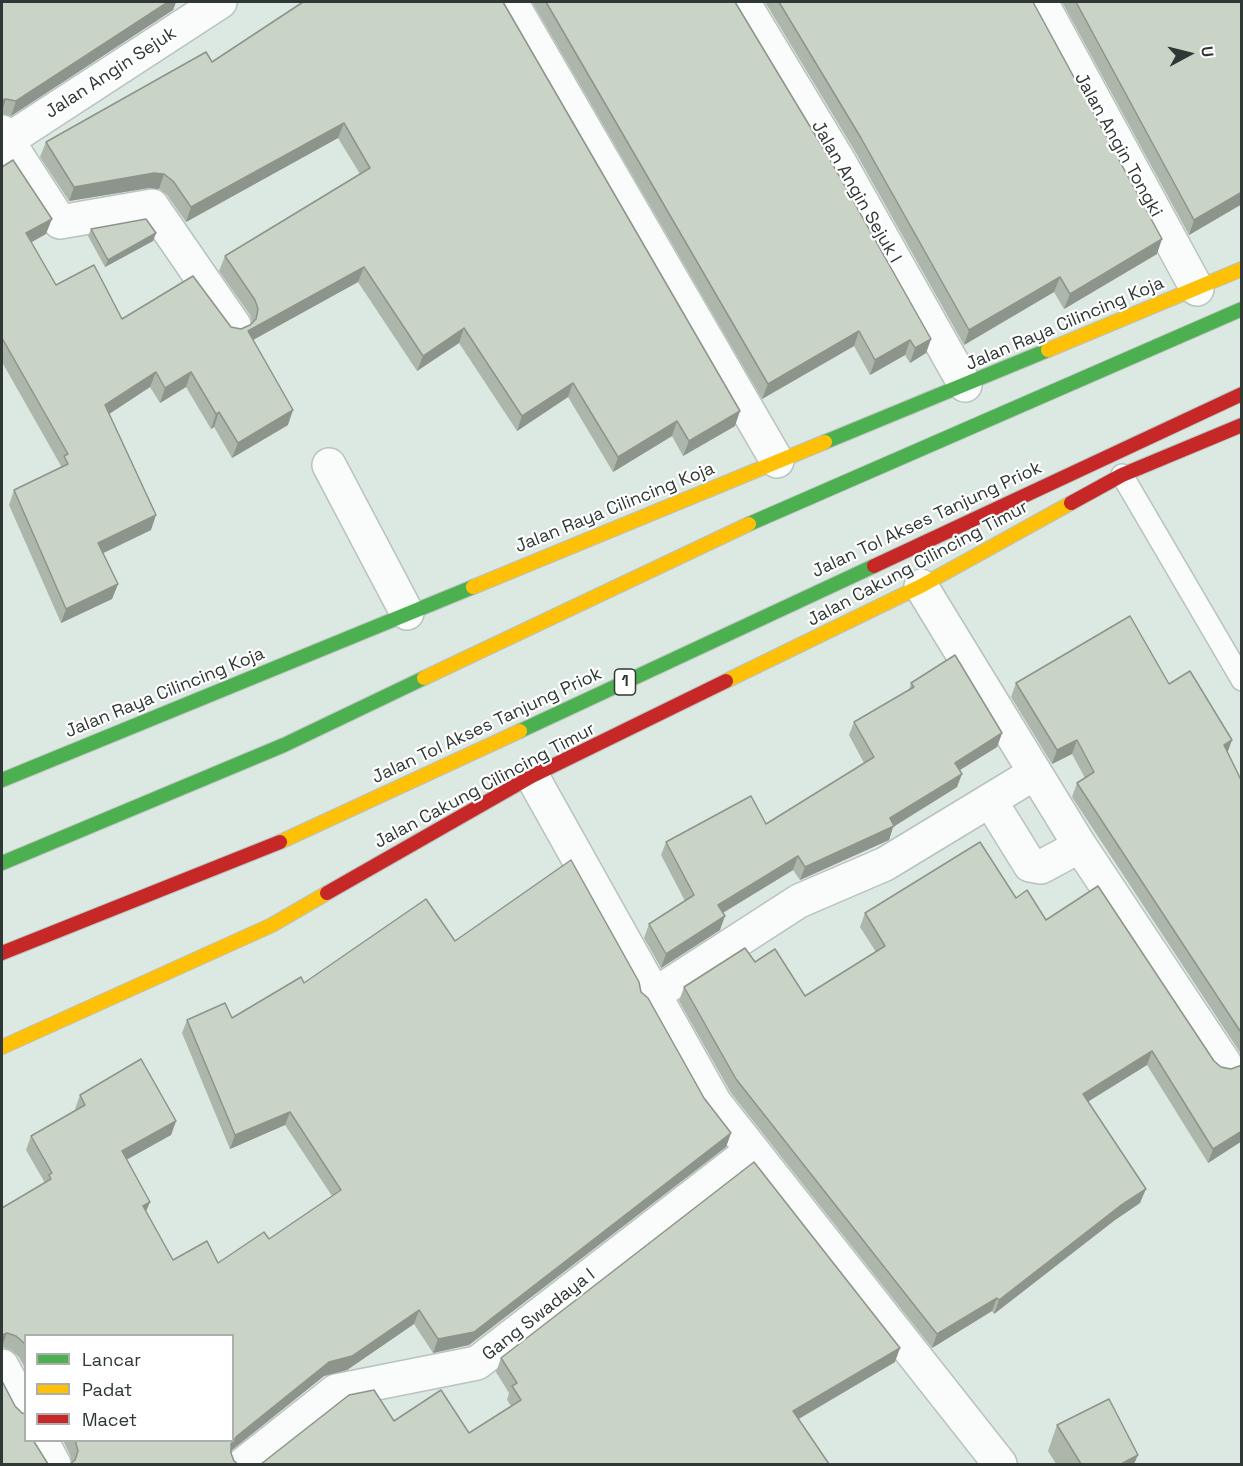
<!DOCTYPE html>
<html>
<head>
<meta charset="utf-8">
<style>
  body { margin:0 }
  #map { position:relative; width:1243px; height:1466px; overflow:hidden; background:#dce8e2; font-family:"Space Grotesk",sans-serif }
  canvas { display:block }
  .frame { position:absolute; inset:0; border:3px solid #2f3834; pointer-events:none }
  .legend { position:absolute; left:24px; top:1334px; width:210px; height:108px; box-sizing:border-box; background:#fff; border:2px solid #acafae; margin:0; padding:8px 10px; list-style:none; font-size:18px; color:#2f3834 }
  .legend li { display:flex; align-items:center; gap:12px; height:30px }
  .legend b { width:30px; border:2px solid #acafae }
  .north { position:absolute; left:1159px; top:24px; width:60px; height:60px; -webkit-text-stroke:4px #fff; paint-order:stroke; rotate:83deg; font-size:16px; font-weight:700; line-height:24px; text-align:center; color:#2f3834 }
  .north::after { content:''; display:block; margin:auto; width:21px; height:27px; background:#2f3834; clip-path:polygon(50% 0,100% 100%,50% 72%,0 100%) }
</style>
</head>
<body>
<div id="map">
<canvas width="1243" height="1466"></canvas>
<div class="frame"></div>
<ul class="legend">
<li><b style="height:8px;background:#4caf50"></b>Lancar</li>
<li><b style="height:8px;background:#ffc107"></b>Padat</li>
<li><b style="height:8px;background:#c62828"></b>Macet</li>
</ul>
<div class="north">U</div>
</div>
<script>
const c = document.querySelector('canvas').getContext('2d');
c.lineJoin = 'round';
function poly(rows) {
  const path = new Path2D();
  for (const r of rows) {
    path.moveTo(r[0], r[1]);
    for (let i = 2; i < r.length; i += 2) path.lineTo(r[i], r[i + 1]);
  }
  return path;
}
function stroke(path, color, width, dash) {
  c.strokeStyle = color;
  c.lineWidth = width;
  c.lineCap = dash ? 'butt' : 'round';
  c.setLineDash(dash || []);
  c.stroke(path);
}
function paint(path, color) {
  c.fillStyle = color;
  c.fill(path, 'evenodd');
}
function write(font, color, halo, rows, align = 'center') {
  c.font = font + ' "Space Grotesk",sans-serif';
  c.lineWidth = 4.5;
  c.setLineDash([]);
  c.textBaseline = 'middle';
  c.strokeStyle = halo;
  c.fillStyle = color;
  for (const [text, x, y, turn = 0] of rows) {
    c.save();
    c.translate(x, y);
    c.rotate((+turn || 0) * Math.PI / 180);
    c.textAlign = isNaN(turn) ? turn : align;
    if (halo) c.strokeText(text, 0, 0);
    c.fillText(text, 0, 0);
    c.restore();
  }
}
const lane = poly([
  [1122,475,1242,680]
]);
const street = poly([
  [511,2,777,461],
  [743,2,840,163,965,385],
  [1041,2,1197,289],
  [2,132,60,222,152,206,234,325],
  [2,144,220,2],
  [329,465,407,613],
  [921,586,1080,846,1225,1064],
  [532,776,715,1103,1000,1464],
  [991,802,1030,865,1041,867,1080,846],
  [652,996,799,901,885,864,1035,773],
  [2,1366,26,1411],
  [41,1440,54,1464],
  [244,1464,336,1391,477,1363,751,1151]
]);
const fast = poly([
  [825,442,1048,350],
  [749,524,1242,309],
  [520,731,874,566],
  [2,780,473,587],
  [2,863,284,745,424,678]
]);
const slow = poly([
  [1048,350,1242,269],
  [473,587,825,442],
  [424,678,749,524],
  [726,681,921,586,1071,503],
  [280,842,520,731],
  [2,1047,272,925,327,893]
]);
const jam = poly([
  [1071,503,1122,475,1242,425],
  [874,566,1242,394],
  [327,893,532,776,726,681],
  [2,953,280,842]
]);
const wall = poly([
  [2,2,176,2,173,10,11,116,2,114],
  [303,2,735,426,683,456,672,436,613,472,568,397,517,431,459,343,417,371,358,282,253,340,288,425,232,458,214,427,211,429,186,387,160,403,150,387,109,414,151,530,103,553,118,584,112,599,61,623,9,505,14,490,60,468,61,466,2,362,2,167,46,234,31,242,56,285,122,319,231,327,241,329,250,325,252,323,250,315,219,271,225,256,360,174,338,138,186,222,167,195,159,189,149,188,69,201,40,157,46,142,212,62],
  [532,2,735,2,931,339,926,353,910,363,905,355,870,375,854,346,762,399],
  [765,2,1033,2,1157,254,1064,309,1054,292,964,345,856,153],
  [1062,2,1242,2,1242,204,1189,235],
  [91,229,156,233,153,241,105,267,88,236],
  [911,683,1002,733,997,747,960,770,957,787,893,827,889,840,800,880,793,870,722,913,720,930,661,968,644,938,649,924,685,901,661,855,666,842,766,824,864,763,849,735,854,722,909,690],
  [1016,683,1169,684,1227,753,1242,782,1242,1056,1241,1054,1072,797,1077,783,1085,778,1072,754,1052,764,1011,697],
  [1016,898,1046,920,1221,1067,1231,1069,1242,1065,1242,1141,1208,1163,1147,1065,1088,1101,1140,1203,1115,1220,994,1314,992,1311,932,1348,731,1093,679,1001,684,987,755,962,805,996,876,952,860,927,865,913],
  [455,941,641,992,704,1098,731,1133,726,1147,469,1345,433,1353,414,1324,347,1370,324,1376,231,1451,72,1463,70,1455,63,1440,232,1440,26,1335,26,1370,19,1357,11,1350,2,1347,45,1183,26,1150,31,1136,76,1111,75,1109,80,1095,176,1121,171,1135,126,1160,150,1202,146,1211,173,1260,218,1263,269,1239,332,1196,285,1125,230,1149,182,1033,187,1020,232,1018,304,983],
  [501,1358,895,1362,799,1419,261,1464,394,1421,469,1433,511,1406,507,1400,509,1393,496,1372],
  [1057,1425,1134,1464,1056,1464,1048,1451]
]);
const shadedWall = poly([
  [168,2,176,2,173,10,11,116,16,101],
  [6,99,2,111,2,100],
  [344,123,338,138,186,222,191,207],
  [154,173,164,174,159,189,149,188,69,201,74,187],
  [1242,192,1242,204,1189,235,1194,220],
  [52,219,46,234,21,248,26,233],
  [156,233,153,241,105,267,108,260],
  [1162,239,1157,254,1064,309,1070,294],
  [364,267,358,282,242,346,248,331],
  [1060,277,1054,292,964,345,969,330],
  [464,328,459,343,417,371,423,356],
  [859,331,854,346,762,399,768,384],
  [931,339,926,353,910,363,915,348],
  [910,340,905,355,870,375,875,360],
  [156,372,150,387,100,420,105,405],
  [191,372,186,387,160,403,165,388],
  [573,383,568,397,517,431,522,416],
  [293,410,288,425,232,458,238,443],
  [740,411,735,426,683,456,689,441],
  [219,412,214,427,211,429,216,414],
  [677,421,672,436,613,472,618,457],
  [156,515,151,530,93,558,98,543],
  [118,584,112,599,61,623,66,609],
  [1002,733,997,747,950,776,955,763],
  [1077,740,1072,754,1052,764,1057,750],
  [1232,740,1227,754,1224,745],
  [962,774,957,787,893,827,889,840,800,880,805,867,890,818],
  [798,856,793,870,713,919,718,905],
  [725,916,720,930,661,968,666,954],
  [1152,1051,1147,1065,1078,1108,1083,1094],
  [290,1112,285,1125,230,1149,235,1135],
  [176,1121,171,1135,117,1165,122,1151],
  [1242,1131,1242,1141,1208,1163,1213,1149],
  [731,1133,726,1147,469,1345,433,1353,438,1339],
  [1146,1189,1140,1203,1115,1220,994,1314,999,1300,1120,1206],
  [150,1202,144,1216,143,1206],
  [997,1298,992,1311,932,1348,937,1334],
  [419,1310,414,1324,347,1370,324,1376,232,1450,226,1458,231,1444,237,1436,329,1362],
  [7,1333,2,1347,2,1335],
  [900,1348,895,1362,788,1425,793,1411],
  [1138,1455,1134,1464,1121,1464]
]);
const building = poly([
  [2,2,168,2,16,101,6,99,2,100,2,2],
  [303,2,503,2,740,411,689,441,677,421,618,457,573,383,522,416,464,328,423,356,364,267,248,331,293,410,238,443,219,412,216,414,191,372,165,388,156,372,105,405,156,515,98,543,118,584,66,609,14,490,68,464,64,456,68,454,2,338,2,167,13,160,52,219,26,233,56,285,94,265,122,319,193,276,231,327,241,329,250,325,256,319,258,309,255,300,225,256,370,168,344,123,191,207,173,181,164,174,154,173,74,187,46,142,206,52,212,62,303,2],
  [546,2,735,2,829,158,931,339,915,348,910,340,875,360,859,331,768,384,546,2],
  [779,2,1033,2,1162,239,1070,294,1060,277,969,330,861,138,779,2],
  [1076,2,1242,2,1242,192,1194,220,1076,2],
  [146,219,156,233,108,260,91,229,146,219],
  [1130,616,1169,684,1190,671,1232,740,1224,745,1242,782,1242,1034,1077,783,1094,772,1077,740,1057,750,1016,683,1130,616],
  [955,655,1002,733,955,763,962,774,890,818,894,826,805,867,798,856,718,905,725,916,666,954,649,924,694,895,666,842,751,796,766,824,874,757,854,722,914,687,911,683,955,655],
  [980,842,1016,898,1027,890,1046,920,1098,886,1214,1061,1221,1067,1231,1069,1242,1065,1242,1131,1213,1149,1152,1051,1083,1094,1146,1189,1120,1206,999,1300,997,1298,937,1334,736,1079,684,987,745,948,755,962,775,949,805,996,885,946,865,913,980,842],
  [571,860,639,982,641,992,648,998,704,1098,731,1133,474,1332,438,1339,419,1310,352,1356,329,1362,237,1436,231,1444,231,1453,234,1461,238,1464,70,1464,75,1460,78,1451,75,1440,232,1440,232,1335,26,1335,26,1347,24,1343,16,1336,7,1333,2,1335,2,1208,51,1179,49,1175,52,1173,31,1136,85,1105,80,1095,141,1059,176,1121,122,1151,150,1202,143,1206,173,1260,207,1241,218,1263,264,1232,269,1239,341,1190,290,1112,235,1135,187,1020,225,1003,232,1018,301,977,304,983,426,899,455,941,571,860],
  [754,1162,900,1348,793,1411,829,1464,261,1464,349,1395,374,1390,394,1421,441,1390,469,1433,521,1400,512,1386,517,1383,501,1358,754,1162],
  [2,1381,15,1406,22,1413,26,1414,26,1440,33,1440,48,1464,2,1464,2,1381],
  [1109,1399,1138,1455,1121,1464,1081,1464,1057,1425,1109,1399]
]);
const shields = [
  [625,682,21]
];
const shieldNames = [
  ["1",625,682]
];
const streetNames = [
  ["Jalan Angin Sejuk",111,73,-33],
  ["Jalan Angin Tongki",1118,145,61],
  ["Jalan Angin Sejuk I",856,192,60],
  ["Jalan Raya Cilincing Koja",1065,324,-23],
  ["Jalan Raya Cilincing Koja",615,508,-22],
  ["Jalan Tol Akses Tanjung Priok",927,520,-25],
  ["Jalan Cakung Cilincing Timur",918,564,-28],
  ["Jalan Raya Cilincing Koja",165,693,-22],
  ["Jalan Tol Akses Tanjung Priok",487,726,-25],
  ["Jalan Cakung Cilincing Timur",485,786,-28],
  ["Gang Swadaya I",539,1315,-38]
];
stroke(lane, '#b9c3be', 24);
stroke(street, '#b9c3be', 36);
stroke(fast, '#b9c3be', 16);
stroke(slow, '#b9c3be', 16);
stroke(jam, '#b9c3be', 16);
stroke(lane, '#fafcfb', 21);
stroke(street, '#fafcfb', 33);
stroke(fast, '#4caf50', 14);
stroke(slow, '#ffc107', 14);
stroke(jam, '#c62828', 14);
paint(wall, '#adb6ab');
paint(shadedWall, '#8d948b');
paint(building, '#c9d4c7');
stroke(building, '#8d948b', 1.5);
for (const [x, y, w] of shields) {
  const box = new Path2D();
  box.roundRect(x - w / 2, y - 13, w, 26, 4.5);
  c.fillStyle = '#fff';
  c.fill(box);
  stroke(box, '#2f3834', 1.5);
}
write('bold 16px', '#2f3834', null, shieldNames);
write('18px', '#2f3834', '#fff', streetNames);
</script>
</body>
</html>
